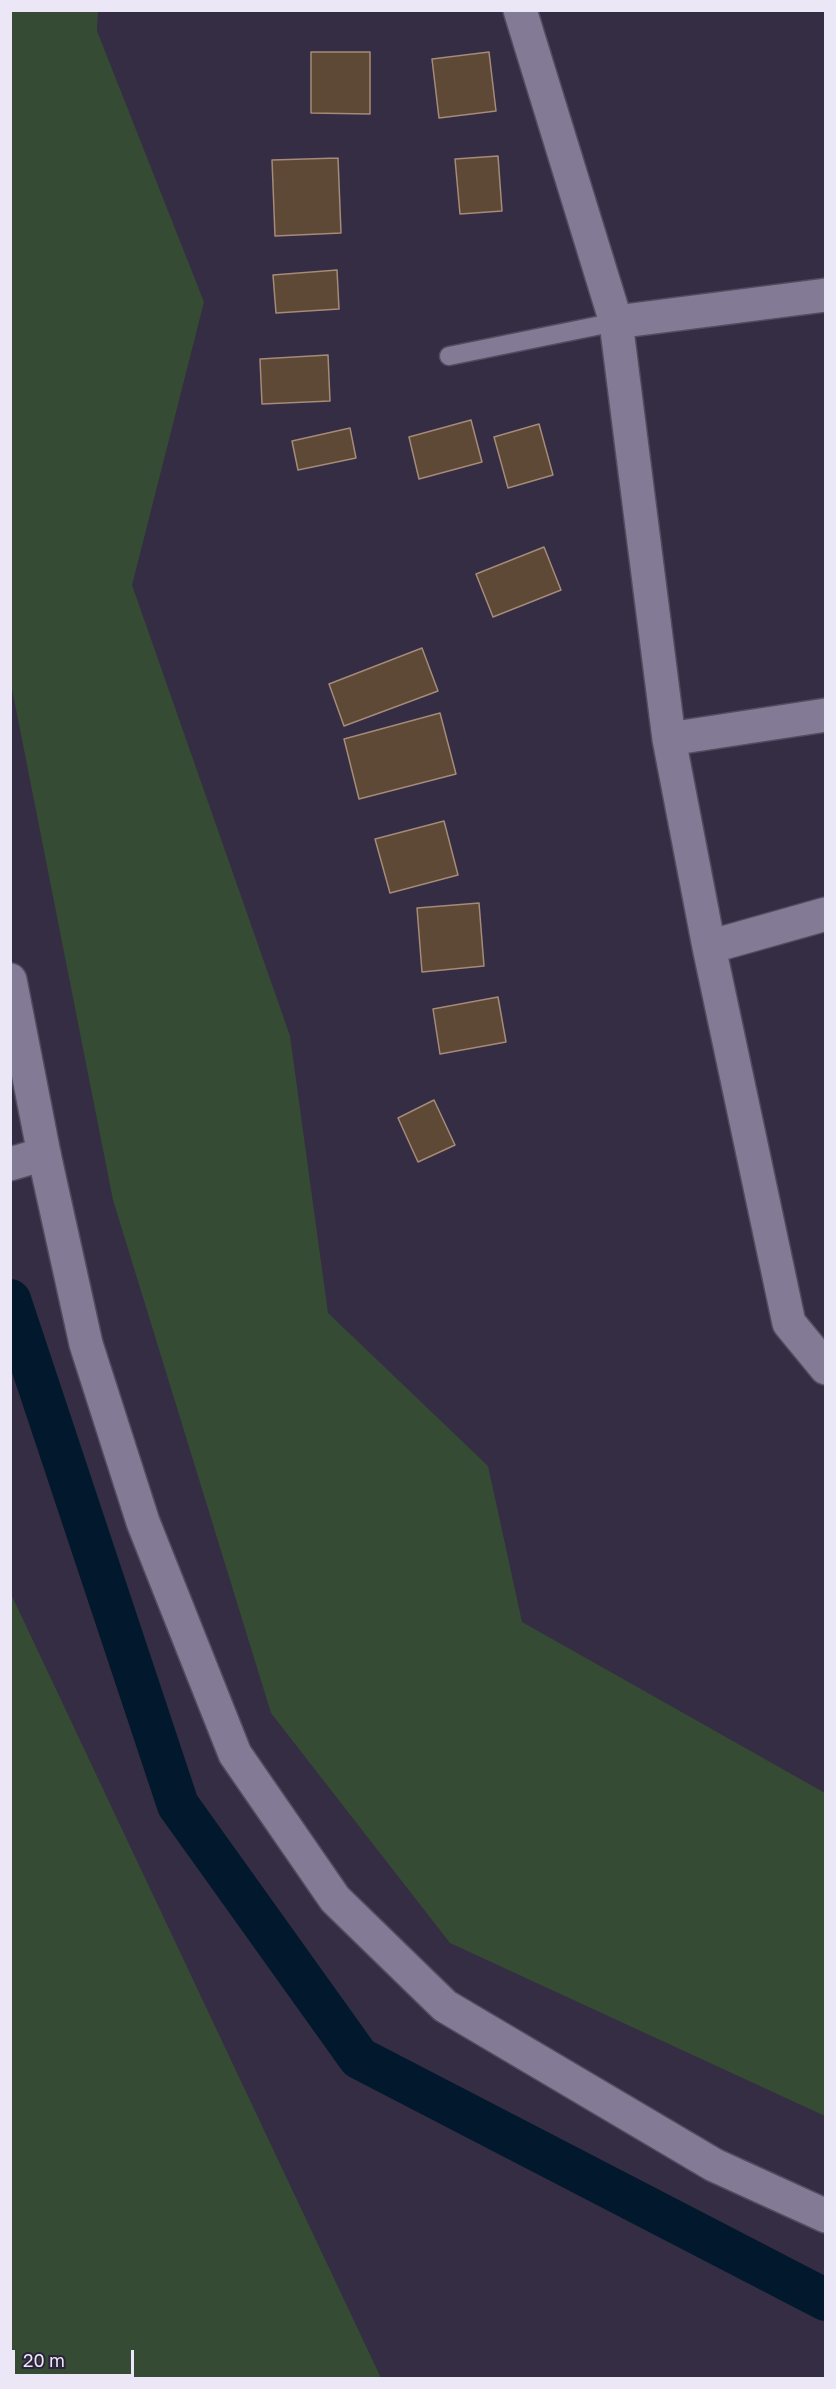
<!DOCTYPE html>
<html>
<head>
<meta charset="utf-8">
<style>
  body { margin:0 }
  #map { position:relative; width:836px; height:2389px; overflow:hidden; background:#352d44; font-family:"Golos Text",sans-serif }
  canvas { display:block }
  .frame { position:absolute; inset:0; border:12px solid #ebe7f6; pointer-events:none }
  .scale { position:absolute; left:12px; top:2350px; width:122px; height:27px; box-sizing:border-box; border:3px solid #ebe7f6; border-top:0; padding-left:8px; font-size:18px; line-height:21px; white-space:nowrap; color:#ebe7f6; -webkit-text-stroke:4px #2b233a; paint-order:stroke }
</style>
</head>
<body>
<div id="map">
<canvas width="836" height="2389"></canvas>
<div class="frame"></div>
<div class="scale">20 m</div>
</div>
<script>
const c = document.querySelector('canvas').getContext('2d');
c.lineJoin = 'round';
function paint(path, color) {
  c.fillStyle = color;
  c.fill(path, 'evenodd');
}
function poly(rows) {
  const path = new Path2D();
  for (const r of rows) {
    path.moveTo(r[0], r[1]);
    for (let i = 2; i < r.length; i += 2) path.lineTo(r[i], r[i + 1]);
  }
  return path;
}
function stroke(path, color, width, dash) {
  c.strokeStyle = color;
  c.lineWidth = width;
  c.lineCap = dash ? 'butt' : 'round';
  c.setLineDash(dash || []);
  c.stroke(path);
}
const green = poly([
  [10,11,98,11,97,31,204,302,132,585,290,1036,328,1313,488,1466,522,1622,825,1793,825,2116,450,1943,271,1713,113,1200,13,694,10,678],
  [11,1594,381,2378,11,2378]
]);
const canal = poly([
  [10,1300,178,1805,359,2058,826,2300]
]);
const building = poly([
  [311,52,370,52,370,114,311,113,311,52],
  [489,52,496,111,439,118,432,59,489,52],
  [498,156,502,211,460,214,455,159,498,156],
  [338,158,341,233,275,236,272,160,338,158],
  [337,270,339,309,276,313,273,275,337,270],
  [328,355,330,401,262,404,260,359,328,355],
  [471,420,482,462,419,479,409,437,471,420],
  [539,424,553,475,508,488,494,437,539,424],
  [350,428,356,458,298,470,292,441,350,428],
  [544,547,561,590,493,617,476,574,544,547],
  [422,648,438,691,344,726,329,684,422,648],
  [440,713,456,774,359,799,344,739,440,713],
  [444,821,458,875,390,893,375,839,444,821],
  [479,903,484,966,422,972,417,908,479,903],
  [498,997,506,1042,440,1054,433,1009,498,997],
  [434,1100,455,1145,418,1162,398,1118,434,1100]
]);
const service = poly([
  [449,356,616,322]
]);
const minor = poly([
  [520,10,616,322,669,739,709,947,789,1323,826,1368],
  [616,322,826,295],
  [669,739,826,715],
  [709,947,826,914],
  [10,1164,44,1154]
]);
const tertiary = poly([
  [10,980,44,1154,86,1344,143,1522,235,1754,335,1899,445,2006,714,2165,826,2216]
]);
paint(green, '#364b34');
stroke(canal, '#02182c', 42);
paint(building, '#5e4836');
stroke(building, '#a58b78', 1.5);
stroke(service, '#534c5f', 21);
stroke(minor, '#534c5f', 36);
stroke(tertiary, '#534c5f', 36);
stroke(service, '#837b96', 18);
stroke(minor, '#837b96', 33);
stroke(tertiary, '#837b96', 33);
</script>
</body>
</html>
